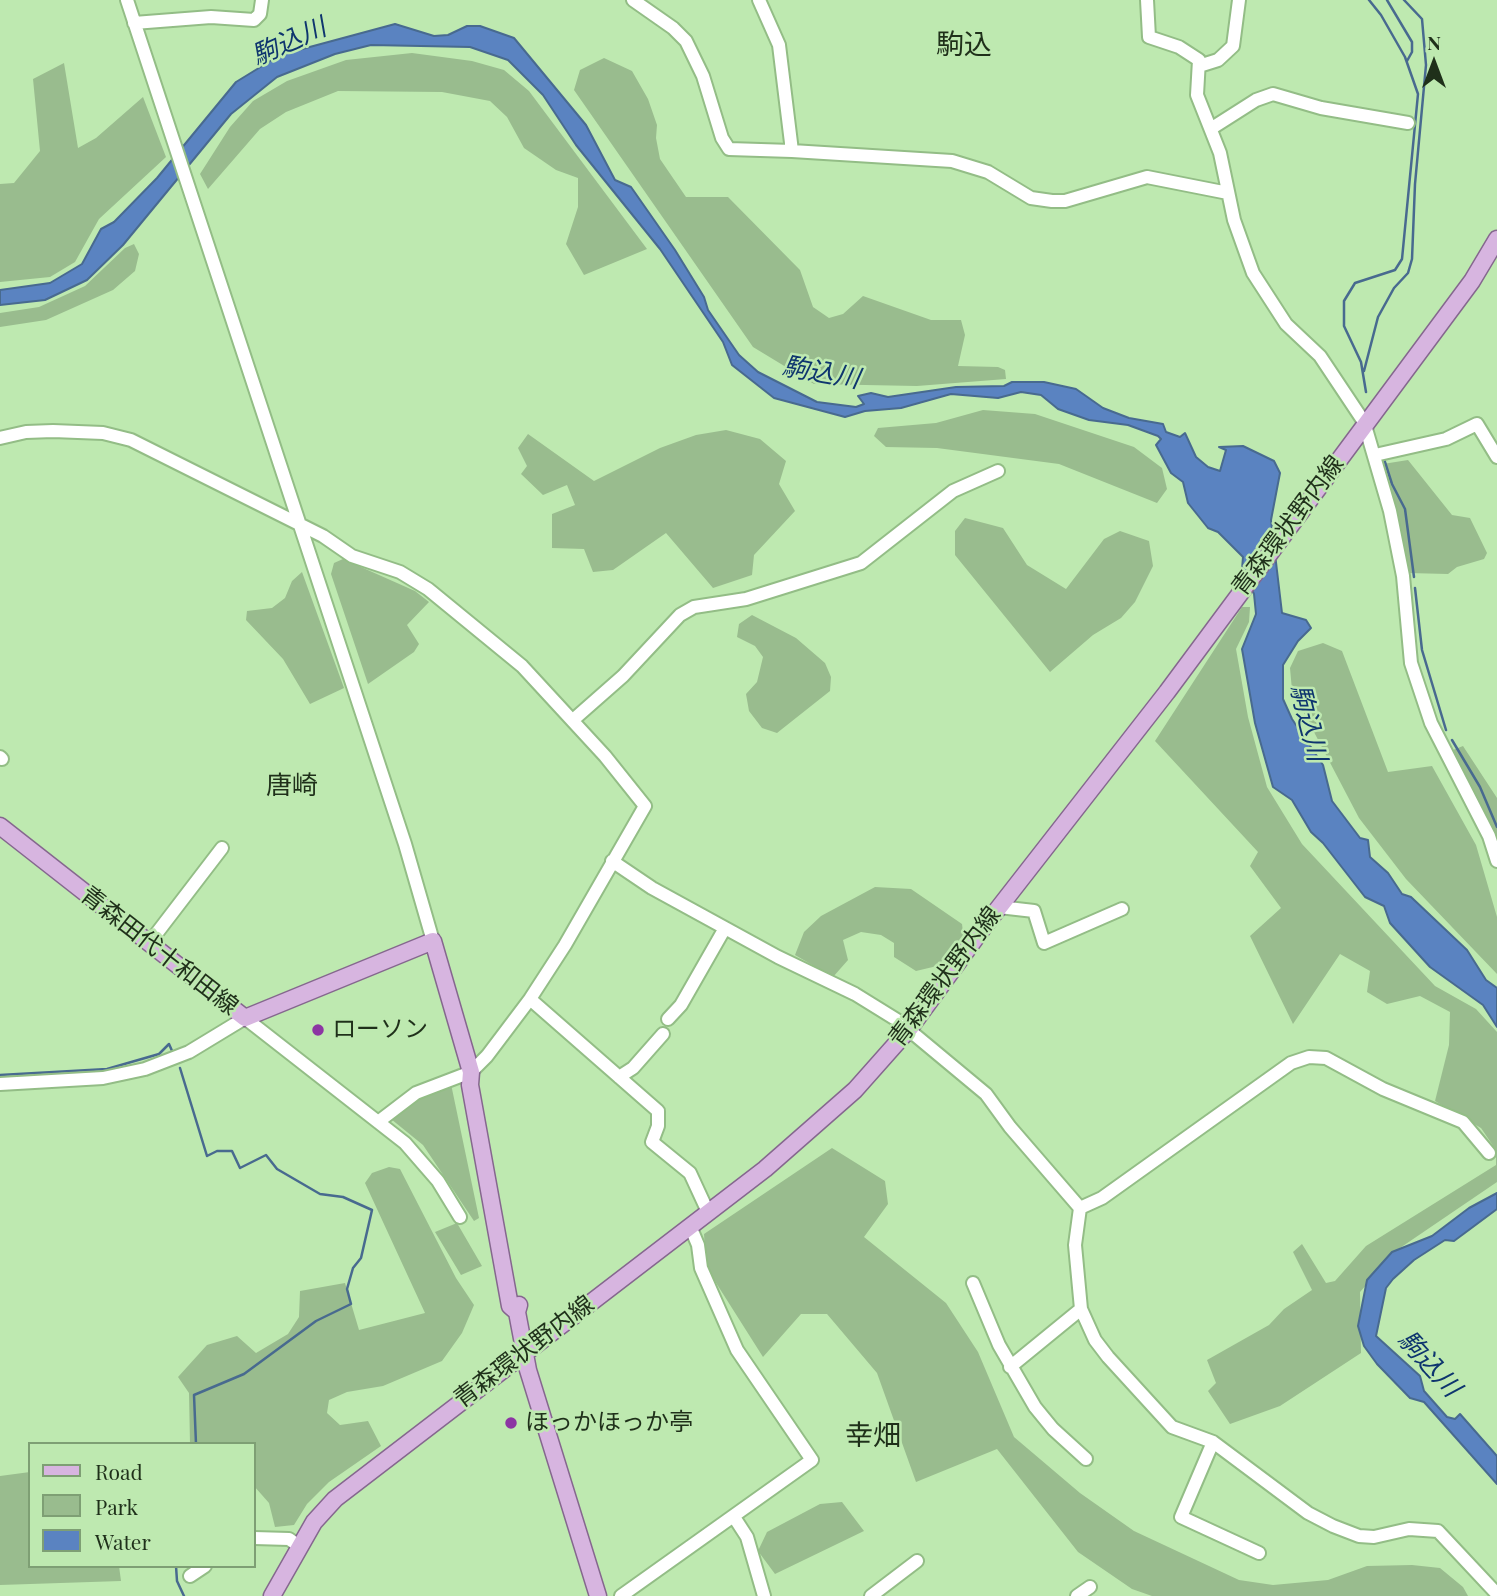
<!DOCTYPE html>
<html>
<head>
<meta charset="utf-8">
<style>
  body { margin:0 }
  #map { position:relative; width:1497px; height:1596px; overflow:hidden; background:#bee9b0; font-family:"Playfair Display",serif }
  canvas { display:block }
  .legend { position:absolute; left:28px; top:1442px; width:228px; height:126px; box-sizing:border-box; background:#bee9b0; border:2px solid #7e9f74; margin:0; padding:9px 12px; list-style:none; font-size:21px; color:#1f301a }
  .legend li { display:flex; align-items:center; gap:14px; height:35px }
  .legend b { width:35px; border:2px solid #7e9f74 }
  .north { position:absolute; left:1399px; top:28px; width:70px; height:70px; -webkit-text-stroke:5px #bee9b0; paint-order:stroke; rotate:0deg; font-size:19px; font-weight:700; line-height:28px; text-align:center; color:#1f301a }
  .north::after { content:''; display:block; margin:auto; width:24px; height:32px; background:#1f301a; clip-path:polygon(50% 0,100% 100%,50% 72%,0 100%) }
</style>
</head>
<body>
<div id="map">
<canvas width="1497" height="1596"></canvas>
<ul class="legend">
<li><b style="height:9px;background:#d7b5e0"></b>Road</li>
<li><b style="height:19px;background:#99bc8e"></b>Park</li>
<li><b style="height:19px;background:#5a83c1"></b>Water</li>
</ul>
<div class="north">N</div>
</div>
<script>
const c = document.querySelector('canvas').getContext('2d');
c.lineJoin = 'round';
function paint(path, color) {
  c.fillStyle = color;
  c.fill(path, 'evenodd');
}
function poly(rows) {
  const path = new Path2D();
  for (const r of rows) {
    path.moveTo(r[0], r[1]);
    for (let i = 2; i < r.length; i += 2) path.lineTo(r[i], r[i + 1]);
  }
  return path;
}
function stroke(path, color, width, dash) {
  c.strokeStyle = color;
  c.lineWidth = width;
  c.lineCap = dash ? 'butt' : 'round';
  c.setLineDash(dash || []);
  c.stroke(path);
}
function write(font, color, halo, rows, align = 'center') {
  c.font = font + ' "Playfair Display","Noto Sans JP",serif';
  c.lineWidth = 5;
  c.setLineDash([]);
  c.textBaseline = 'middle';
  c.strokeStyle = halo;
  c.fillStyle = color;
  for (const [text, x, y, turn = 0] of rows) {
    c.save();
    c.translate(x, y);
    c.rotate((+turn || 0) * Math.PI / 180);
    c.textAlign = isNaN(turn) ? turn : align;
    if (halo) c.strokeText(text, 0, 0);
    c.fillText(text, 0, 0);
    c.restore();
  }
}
const green = poly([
  [412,53,472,61,504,70,529,91,647,249,584,275,566,244,578,207,578,178,556,170,524,148,507,117,490,101,442,92,338,91,286,112,260,129,208,189,200,174,230,127,253,101,287,81,346,60],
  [604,58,632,71,648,99,657,125,656,138,660,159,686,197,728,197,800,270,813,307,829,318,843,314,863,296,931,320,961,320,965,335,958,366,998,367,1005,370,1006,379,917,386,814,384,753,347,574,90,580,70],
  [64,63,78,148,96,138,143,97,166,157,99,219,75,262,50,277,0,282,0,184,14,183,40,151,33,79],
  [134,244,139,254,135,271,113,290,46,320,0,327,0,313,39,307,85,286,125,248],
  [983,410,1035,414,1134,447,1162,468,1167,489,1157,503,1059,464,937,448,886,447,874,436,878,428,936,423],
  [726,430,760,439,786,461,779,484,795,511,754,555,752,575,713,588,666,533,613,570,593,572,584,549,552,548,552,514,575,505,567,485,543,495,521,474,527,466,518,448,528,434,594,481,660,448,696,435],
  [1408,460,1452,515,1470,518,1487,553,1484,559,1457,567,1448,574,1408,573,1383,464],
  [965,518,1003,528,1027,565,1066,589,1104,539,1120,531,1149,541,1153,566,1135,602,1121,618,1093,635,1050,672,955,555,955,531],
  [343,559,415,591,429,602,407,625,419,644,414,652,368,684,331,574,334,563],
  [302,572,344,688,310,704,283,659,246,620,247,611,272,608,285,598,292,581],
  [1242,607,1250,607,1249,622,1236,649,1248,717,1267,787,1302,844,1435,986,1476,1009,1497,1032,1497,1182,1397,1250,1360,1292,1361,1353,1280,1406,1230,1424,1208,1391,1216,1383,1207,1360,1269,1325,1284,1309,1312,1290,1293,1252,1302,1244,1326,1283,1335,1281,1366,1246,1496,1165,1496,1150,1481,1128,1435,1101,1449,1045,1450,1012,1420,996,1387,1004,1367,992,1370,971,1340,954,1293,1024,1250,936,1281,908,1250,866,1258,852,1155,741],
  [752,615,796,638,825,663,831,677,830,691,777,733,762,728,749,711,746,694,757,682,763,657,755,646,737,637,739,624],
  [1323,643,1342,651,1388,772,1432,766,1476,845,1497,917,1497,974,1406,879,1359,818,1292,690,1290,668,1298,651],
  [1463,746,1497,798,1497,840,1453,750],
  [875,887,911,889,962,924,964,941,937,966,916,971,894,957,894,943,881,935,861,932,843,940,848,960,833,977,795,955,804,932,821,916],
  [451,1084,479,1218,474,1221,423,1145,391,1119,420,1095],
  [832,1148,885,1181,888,1204,864,1237,946,1303,978,1352,1014,1437,1080,1493,1134,1531,1239,1580,1273,1585,1328,1580,1367,1566,1412,1565,1440,1568,1463,1587,1468,1596,1152,1596,1132,1589,1078,1552,997,1449,916,1482,877,1373,827,1314,801,1314,763,1357,706,1267,704,1234],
  [389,1167,400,1169,456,1278,474,1305,462,1333,442,1361,383,1386,347,1392,329,1400,327,1413,340,1425,368,1421,381,1446,329,1482,307,1504,294,1525,275,1527,269,1503,254,1486,254,1444,190,1444,189,1393,178,1377,207,1345,237,1336,256,1353,288,1334,299,1317,300,1291,345,1283,359,1330,425,1313,365,1183,372,1173],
  [457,1223,482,1266,461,1275,435,1232],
  [30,1472,30,1566,119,1566,121,1581,0,1585,0,1476],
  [842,1502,864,1531,775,1574,758,1551,767,1532,820,1504]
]);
const water = poly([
  [395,24,434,36,448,35,467,26,480,26,514,38,586,125,615,180,631,187,675,250,704,297,708,310,739,355,758,372,817,402,856,407,864,404,858,396,871,393,888,397,956,387,1004,386,1012,382,1044,382,1076,389,1103,408,1129,418,1163,424,1166,432,1180,437,1185,433,1196,457,1208,467,1220,471,1226,450,1219,447,1243,446,1274,461,1280,473,1271,520,1282,613,1306,620,1311,628,1298,641,1283,665,1283,699,1292,719,1323,765,1332,801,1360,838,1368,840,1370,857,1388,873,1402,894,1411,897,1467,950,1486,980,1497,988,1497,1027,1483,1005,1430,967,1390,923,1384,906,1365,897,1323,843,1311,832,1292,800,1273,787,1255,723,1242,649,1256,614,1254,594,1242,569,1243,557,1218,532,1208,528,1188,503,1183,482,1171,473,1156,445,1161,439,1158,436,1128,425,1089,420,1058,409,1041,395,1021,392,998,398,951,394,901,408,865,411,845,417,774,398,732,365,723,342,660,249,576,145,543,95,508,60,470,47,371,45,335,54,277,77,231,114,123,245,87,280,45,300,0,305,0,290,50,283,82,264,101,229,114,222,157,178,236,82,280,55,395,24],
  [1497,1193,1497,1209,1454,1241,1445,1240,1414,1260,1393,1279,1386,1288,1376,1336,1420,1376,1424,1391,1447,1417,1455,1419,1460,1414,1497,1456,1497,1484,1424,1402,1410,1398,1377,1364,1364,1346,1358,1326,1367,1280,1392,1252,1432,1236,1469,1208,1497,1193]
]);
const stream = poly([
  [1387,0,1412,42,1412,52,1407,61],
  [1364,371,1378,317,1394,288,1408,273,1412,259,1415,184,1426,65,1422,19,1404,0],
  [1366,392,1361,362,1344,326,1344,301,1355,283,1395,270,1402,259,1418,94,1405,57,1381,15,1369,0],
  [1384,459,1392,484,1405,509,1414,577],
  [1415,588,1422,650,1446,730],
  [1452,740,1480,787,1497,827],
  [180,1068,207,1156,217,1151,232,1151,240,1168,266,1155,277,1169,320,1194,343,1197,372,1210,361,1258,353,1268,347,1289,351,1304,316,1321,244,1374,194,1395,196,1444],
  [0,1075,107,1069,159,1054,169,1044,173,1053],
  [176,1566,177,1581,184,1596]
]);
const minor = poly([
  [127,0,405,844,433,941],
  [633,0,673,28,686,41,703,76,722,138,729,149,792,151],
  [759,0,779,45,792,151,952,161,988,172,1031,198,1052,201,1065,201,1147,177,1228,193],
  [1147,0,1149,37,1179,47,1199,60,1197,95,1220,153,1234,220,1253,273,1286,324,1320,356,1364,422,1390,511,1403,576,1411,663,1431,723,1489,836,1497,861],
  [134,23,211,17,254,20,260,14,262,0],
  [1199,66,1218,60,1233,46,1239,0],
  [1212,128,1256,100,1273,94,1321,108,1408,123],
  [0,438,26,432,53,431,103,433,131,440,323,536,352,556,400,572,428,589,522,666,605,756,645,806,565,945,530,999,487,1056,471,1072,416,1093,378,1122],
  [1375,455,1446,439,1477,424,1497,457],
  [573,720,623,676,680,615,694,607,746,599,861,563,953,491,998,471],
  [0,757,2,759],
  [612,861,652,888,778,957,855,994,897,1020,986,1094,1010,1127,1080,1208,1075,1245,1081,1309,1095,1340,1108,1357,1172,1427,1213,1442,1308,1513,1333,1526,1359,1536,1374,1537,1409,1529,1438,1531,1497,1594],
  [999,907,1034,911,1044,943,1122,909],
  [150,942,222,848],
  [530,999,658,1111,658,1126,652,1142,690,1173,708,1212],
  [668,1019,681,1005,725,928],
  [619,1077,633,1068,663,1034],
  [0,1084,103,1078,145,1069,189,1052,245,1018,405,1143,438,1181,460,1217],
  [1080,1208,1102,1198,1291,1063,1309,1057,1326,1058,1383,1089,1463,1122,1489,1153],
  [973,1283,999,1345,1035,1407,1053,1429,1086,1459],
  [1010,1367,1081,1309],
  [1213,1442,1181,1517,1259,1553],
  [734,1517,747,1537,764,1596],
  [254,1538,289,1539,299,1546],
  [190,1576,205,1566],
  [621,1596,812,1460,737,1350,701,1268,698,1245,690,1226],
  [871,1596,917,1561],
  [1077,1596,1090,1587]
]);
const major = poly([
  [0,826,245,1018,433,941,471,1072,470,1085,510,1306,517,1312],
  [519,1305,517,1312,528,1370,598,1596],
  [272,1596,314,1522,335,1499,765,1169,855,1090,910,1028,983,928,1167,692,1472,281,1497,239]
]);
const markers = [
  [318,1030,7,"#8c35a3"],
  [511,1423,7,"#8c35a3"]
];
const streetNames = [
  ["青森環状野内線",1288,526,-53],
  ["青森田代十和田線",159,951,38],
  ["青森環状野内線",945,977,-53],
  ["青森環状野内線",524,1352,-37]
];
const poiNames = [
  ["ローソン",332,1030],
  ["ほっかほっか亭",525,1423]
];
const waterNames = [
  ["駒込川",289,42,-24],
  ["駒込川",821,373,10],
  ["駒込川",1308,723,76],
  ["駒込川",1429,1364,48]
];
const neighbourhoodNames = [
  ["唐崎",292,786]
];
const quarterNames = [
  ["駒込",964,45],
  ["幸畑",873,1436]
];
paint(green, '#99bc8e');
paint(water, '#5a83c1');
stroke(water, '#486a8f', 2);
stroke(stream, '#486a8f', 2.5);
stroke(minor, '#93bd86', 16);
stroke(major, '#85678e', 19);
stroke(minor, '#fff', 12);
stroke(major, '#d7b5e0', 16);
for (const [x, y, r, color] of markers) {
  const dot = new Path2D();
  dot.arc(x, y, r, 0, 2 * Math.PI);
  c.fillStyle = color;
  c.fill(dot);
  stroke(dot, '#bee9b0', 2.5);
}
write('24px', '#1f301a', '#bee9b0', streetNames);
write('24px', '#1f301a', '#bee9b0', poiNames, 'left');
write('italic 26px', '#0e356e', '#bee9b0', waterNames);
write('26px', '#1f301a', '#bee9b0', neighbourhoodNames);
write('28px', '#1f301a', '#bee9b0', quarterNames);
</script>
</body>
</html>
